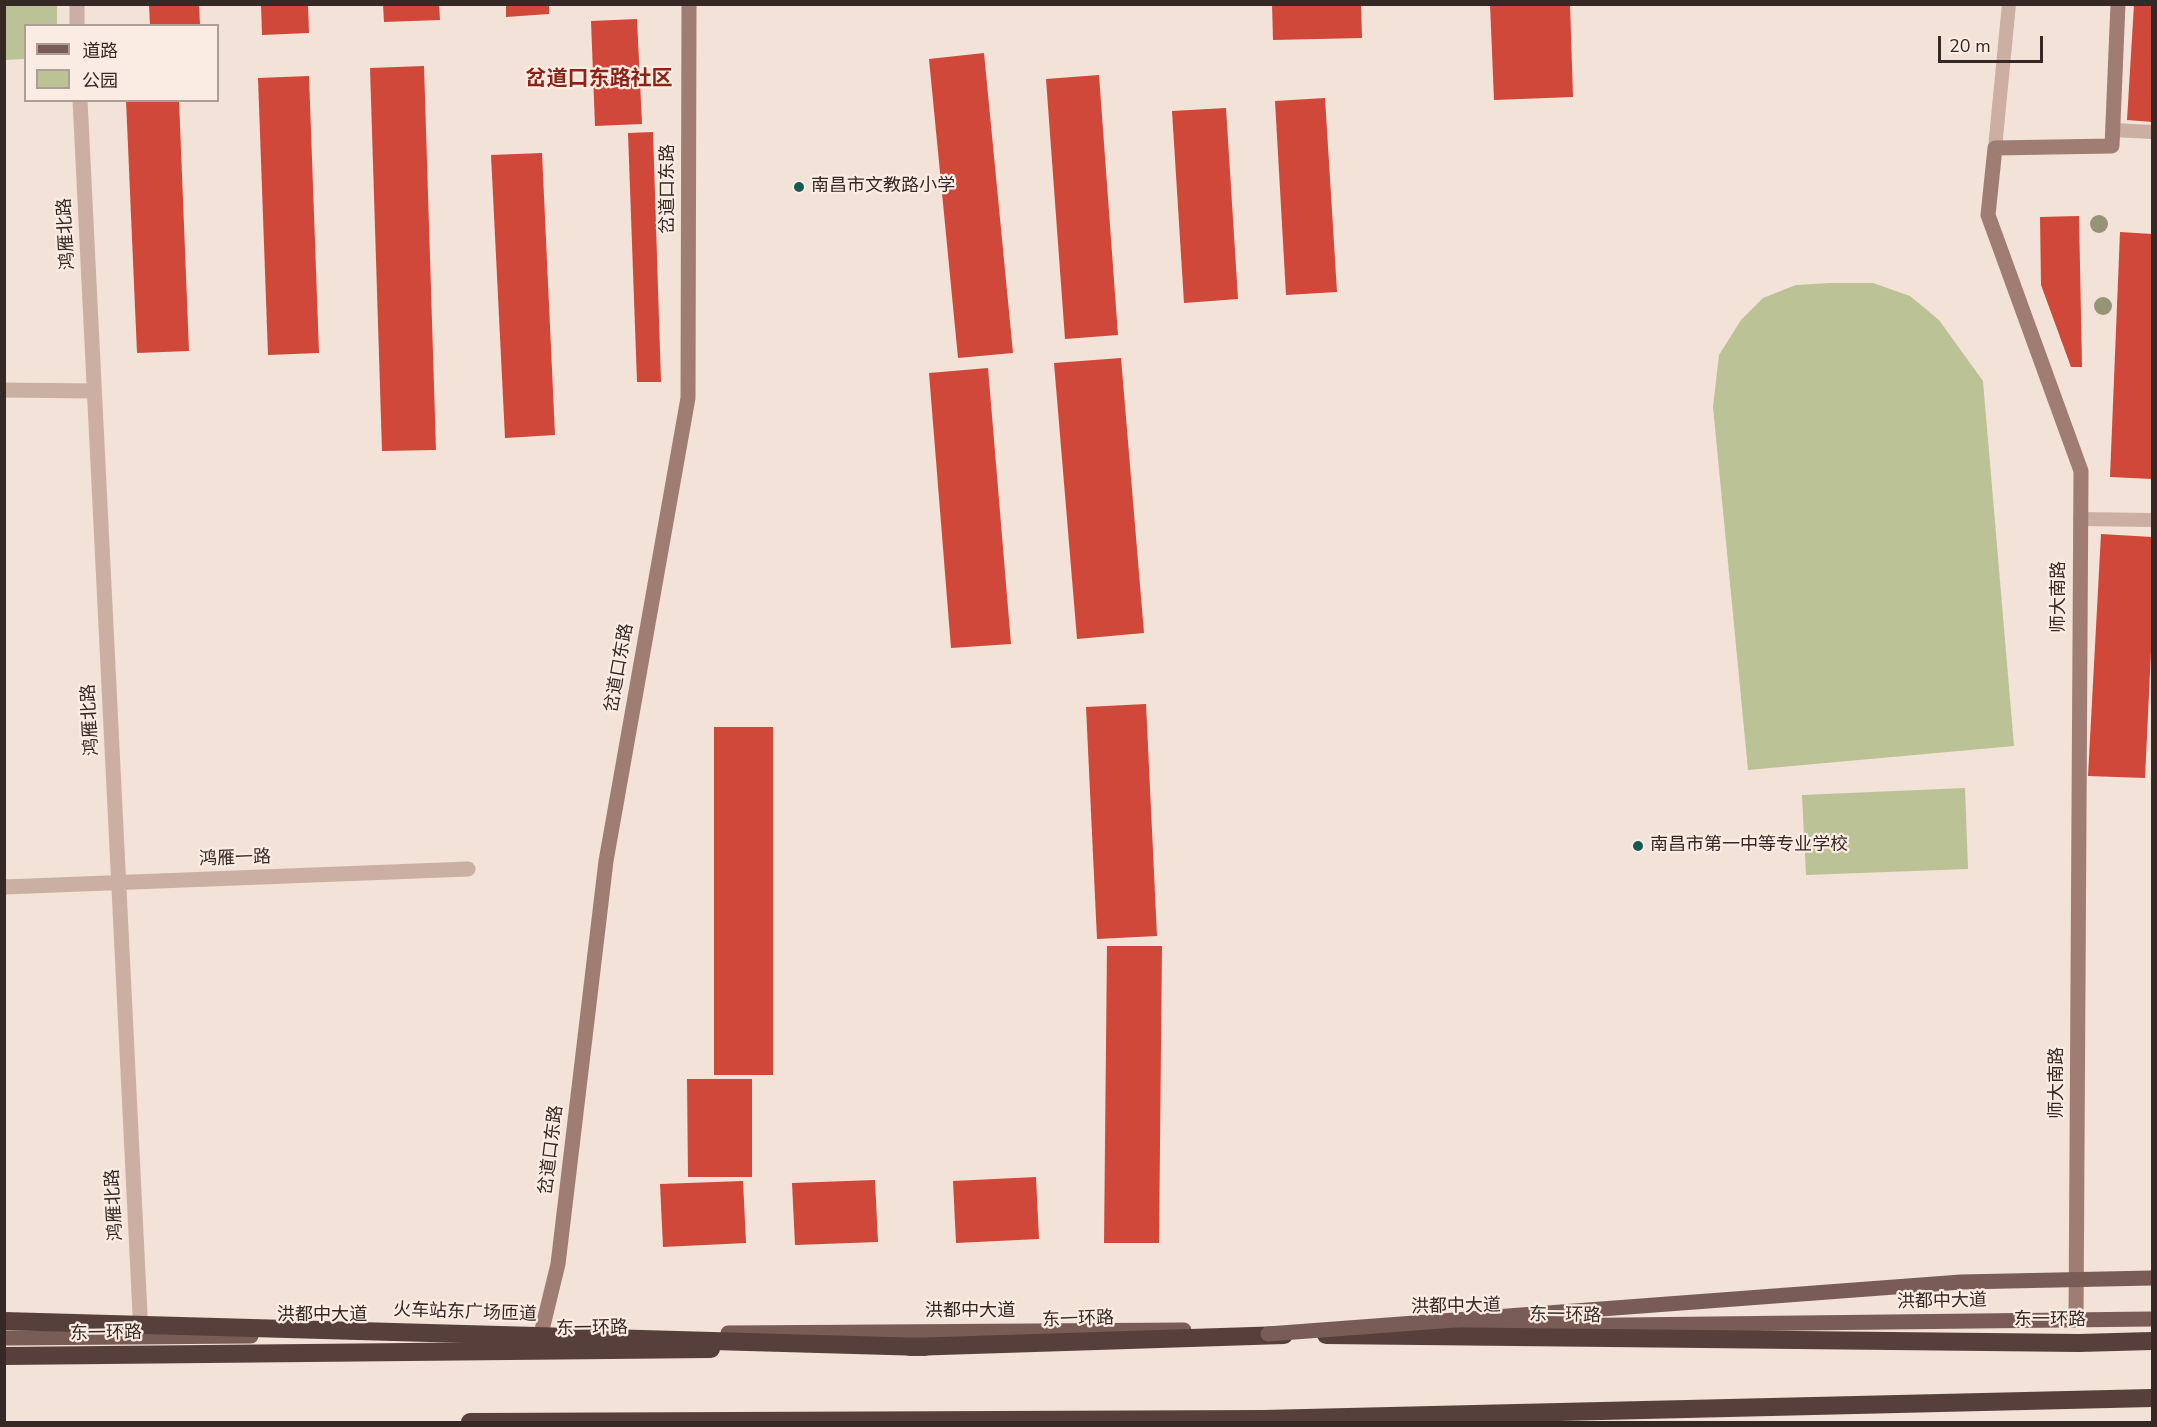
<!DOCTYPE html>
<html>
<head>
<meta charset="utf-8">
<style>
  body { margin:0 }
  #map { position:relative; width:2157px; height:1427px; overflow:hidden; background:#f3e2d7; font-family:"Nunito Sans","Noto Sans SC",sans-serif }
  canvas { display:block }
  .frame { position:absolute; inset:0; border:6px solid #352825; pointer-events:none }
  .legend { position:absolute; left:24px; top:24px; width:195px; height:78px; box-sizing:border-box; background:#faece3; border:2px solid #ab9e97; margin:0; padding:8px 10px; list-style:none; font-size:18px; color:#352825 }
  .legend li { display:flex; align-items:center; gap:12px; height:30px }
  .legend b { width:30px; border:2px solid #ab9e97 }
  .scale { position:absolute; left:1938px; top:36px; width:105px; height:27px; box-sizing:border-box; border:3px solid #352825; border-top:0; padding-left:8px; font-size:18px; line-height:21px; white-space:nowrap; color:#352825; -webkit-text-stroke:4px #faece3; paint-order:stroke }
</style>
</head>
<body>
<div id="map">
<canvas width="2157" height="1427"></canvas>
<div class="frame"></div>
<ul class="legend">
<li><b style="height:8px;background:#795c55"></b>道路</li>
<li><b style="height:16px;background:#bac296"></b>公园</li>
</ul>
<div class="scale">20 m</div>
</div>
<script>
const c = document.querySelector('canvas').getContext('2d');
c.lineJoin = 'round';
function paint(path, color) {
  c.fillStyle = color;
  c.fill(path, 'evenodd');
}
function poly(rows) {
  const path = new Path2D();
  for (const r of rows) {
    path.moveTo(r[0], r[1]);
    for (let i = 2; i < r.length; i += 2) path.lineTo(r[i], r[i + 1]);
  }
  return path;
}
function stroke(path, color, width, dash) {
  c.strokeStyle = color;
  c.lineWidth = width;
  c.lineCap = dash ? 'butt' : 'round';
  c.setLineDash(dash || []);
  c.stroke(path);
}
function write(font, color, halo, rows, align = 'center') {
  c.font = font + ' "Nunito Sans","Noto Sans SC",sans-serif';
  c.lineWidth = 4.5;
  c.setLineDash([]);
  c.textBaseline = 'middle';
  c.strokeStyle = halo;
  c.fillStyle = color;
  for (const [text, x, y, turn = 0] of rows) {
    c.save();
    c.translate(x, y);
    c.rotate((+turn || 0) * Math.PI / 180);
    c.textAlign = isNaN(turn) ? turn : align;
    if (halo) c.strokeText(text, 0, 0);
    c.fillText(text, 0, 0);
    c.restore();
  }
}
const green = poly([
  [4,5,57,5,57,25,26,26,25,59,5,60],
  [1831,283,1873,283,1910,296,1939,320,1983,381,2014,746,1748,770,1713,407,1719,355,1741,320,1763,298,1796,285],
  [1965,788,1968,869,1806,875,1802,795]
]);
const building = poly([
  [149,4,199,4,200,25,150,26],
  [261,4,308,4,309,33,262,35],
  [383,4,439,4,440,20,384,22],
  [506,4,549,4,549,14,506,17],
  [1272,4,1361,4,1362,38,1273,40],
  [1490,4,1570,4,1573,97,1494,100],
  [2134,4,2152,4,2152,122,2127,120],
  [637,19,642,124,595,126,591,21],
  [984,53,1013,353,958,358,929,59],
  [424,66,436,450,382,451,370,68],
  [1099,75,1118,335,1065,339,1046,79],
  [309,76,319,353,268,355,258,78],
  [1325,98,1337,292,1286,295,1275,101],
  [126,100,179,100,189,351,137,353],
  [1226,108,1238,299,1184,303,1172,111],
  [653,132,661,382,637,382,628,133],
  [542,153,555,435,505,438,491,155],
  [2079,216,2082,367,2071,367,2041,285,2040,217],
  [2120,232,2152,234,2152,479,2110,477],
  [1121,358,1144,633,1077,639,1054,363],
  [988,368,1011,644,951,648,929,373],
  [2101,534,2152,537,2152,630,2145,778,2088,776],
  [1146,704,1157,936,1097,939,1086,707],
  [714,727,773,727,773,1075,714,1075],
  [1107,946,1162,946,1159,1243,1104,1243],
  [687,1079,752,1079,752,1177,688,1177],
  [1036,1177,1039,1239,956,1243,953,1181],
  [875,1180,878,1242,795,1245,792,1183],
  [743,1181,746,1243,663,1247,660,1184]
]);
const lane = poly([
  [2113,130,2152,132],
  [1995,148,2009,4],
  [2080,519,2152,520]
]);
const street = poly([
  [77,4,77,26],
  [80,100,141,1334],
  [4,390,94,391],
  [4,887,468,869]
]);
const secondary = poly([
  [2076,1320,2081,471,1988,215,1995,148,2112,146,2118,4],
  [541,1334,558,1264,606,861,688,398,689,4]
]);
const primary = poly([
  [1448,1327,2152,1319],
  [728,1333,1184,1330],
  [4,1338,251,1336]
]);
const highway = poly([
  [1326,1335,2079,1343,2152,1341],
  [910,1347,1284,1335],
  [4,1356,711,1349],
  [470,1422,1263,1419,2152,1398]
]);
const primaryBridge = poly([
  [1268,1334,1961,1282,2152,1278]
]);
const highwayBridge = poly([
  [4,1321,925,1347]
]);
const trees = [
  [2099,224],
  [2103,306]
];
const markers = [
  [799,187,6,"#185954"],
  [1638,846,6,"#185954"]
];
const poiNames = [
  ["南昌市文教路小学",811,187],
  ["南昌市第一中等专业学校",1650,846]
];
const streetNames = [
  ["岔道口东路",669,189,-90],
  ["鸿雁北路",67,234,-93],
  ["师大南路",2060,597,-90],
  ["岔道口东路",620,668,-80],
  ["鸿雁北路",91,720,-93],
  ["鸿雁一路",235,859,-2],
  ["师大南路",2058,1083,-90],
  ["岔道口东路",552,1150,-83],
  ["鸿雁北路",115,1205,-93],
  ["洪都中大道",1942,1302,-1],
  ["洪都中大道",1456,1307,-1],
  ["洪都中大道",970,1312],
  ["火车站东广场匝道",465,1313,2],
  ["洪都中大道",322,1316],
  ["东一环路",1565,1316,1],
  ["东一环路",1078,1320,-2],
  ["东一环路",2050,1321],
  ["东一环路",592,1329,-1],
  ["东一环路",106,1334,-1]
];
const quarterNames = [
  ["岔道口东路社区",599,80]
];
paint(green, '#bac296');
paint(building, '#cf4839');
stroke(lane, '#cbafa2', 14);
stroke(street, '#cbafa2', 15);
stroke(secondary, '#9f7d73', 15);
stroke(primary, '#795c55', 15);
stroke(highway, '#57403b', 18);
stroke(primaryBridge, '#795c55', 15);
stroke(highwayBridge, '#57403b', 18);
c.fillStyle = '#979476';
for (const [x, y] of trees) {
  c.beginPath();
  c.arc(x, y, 9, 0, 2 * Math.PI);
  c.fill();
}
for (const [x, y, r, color] of markers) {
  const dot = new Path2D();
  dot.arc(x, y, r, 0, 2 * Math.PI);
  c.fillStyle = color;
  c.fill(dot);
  stroke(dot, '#faece3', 2);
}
write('18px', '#352825', '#faece3', poiNames, 'left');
write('18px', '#352825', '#faece3', streetNames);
write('bold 21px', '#8a2419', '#faece3', quarterNames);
</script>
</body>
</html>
